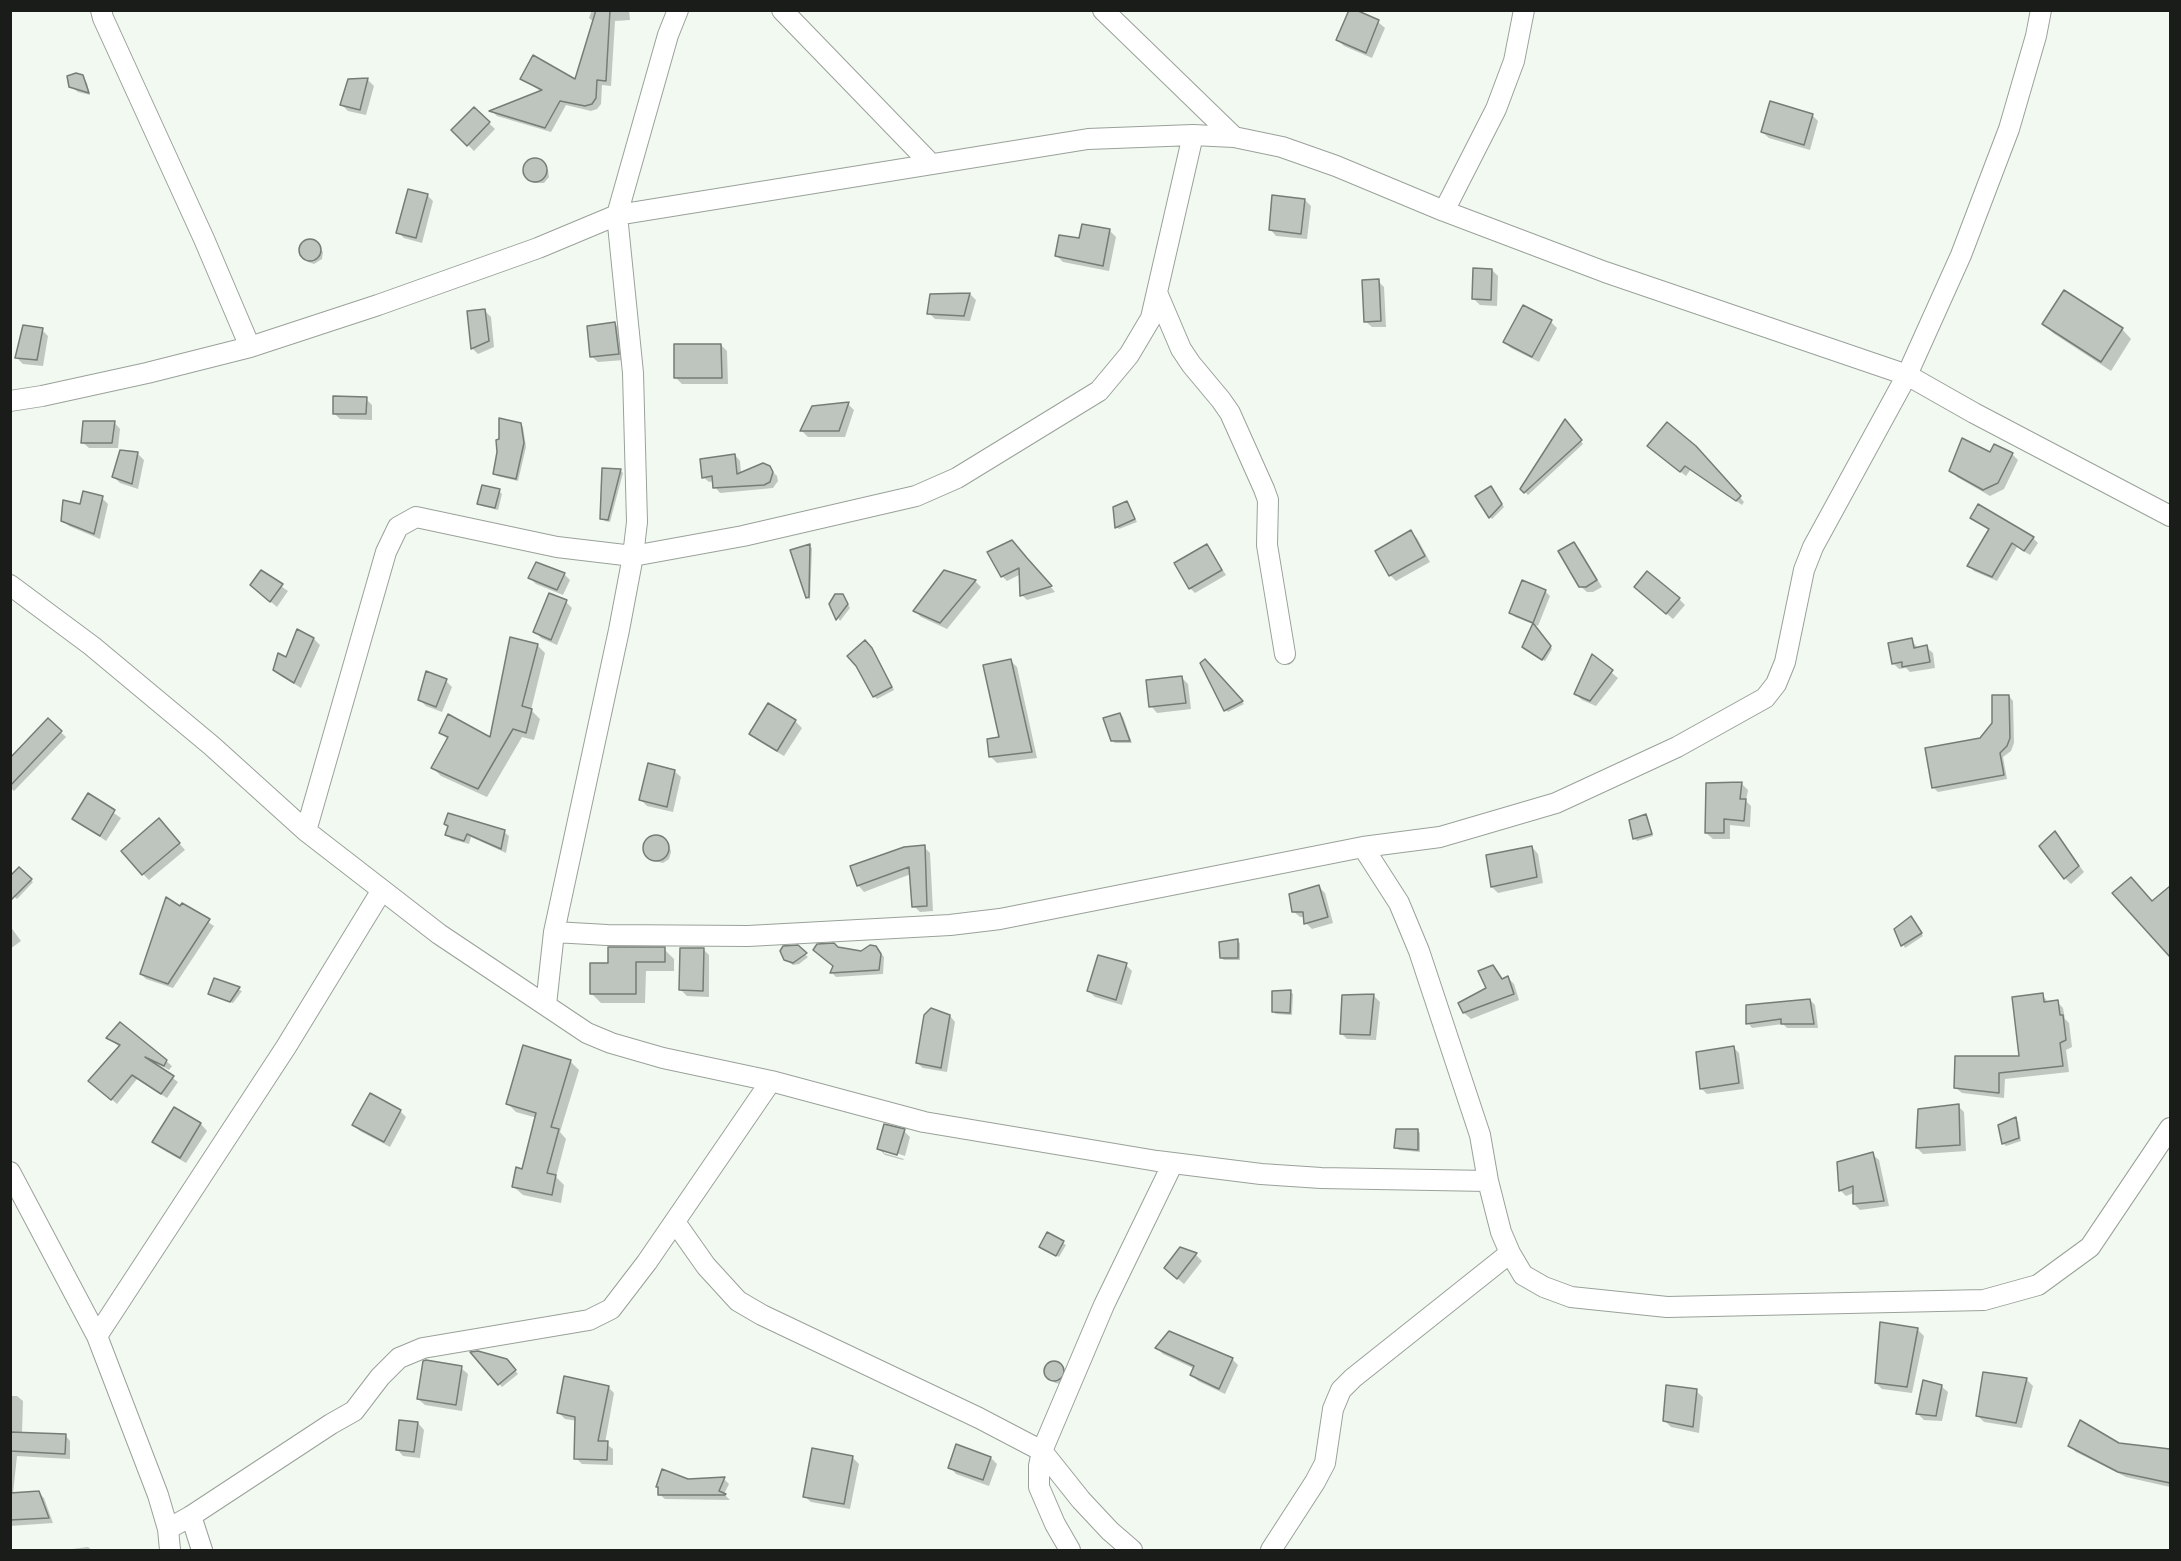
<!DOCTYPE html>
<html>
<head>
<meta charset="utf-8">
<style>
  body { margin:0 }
  #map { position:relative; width:2181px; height:1561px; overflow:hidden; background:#f1f9f1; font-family:"Titillium Web",sans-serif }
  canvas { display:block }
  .frame { position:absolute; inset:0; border:12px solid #1a1c1a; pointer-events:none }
</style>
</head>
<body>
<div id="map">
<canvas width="2181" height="1561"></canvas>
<div class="frame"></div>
</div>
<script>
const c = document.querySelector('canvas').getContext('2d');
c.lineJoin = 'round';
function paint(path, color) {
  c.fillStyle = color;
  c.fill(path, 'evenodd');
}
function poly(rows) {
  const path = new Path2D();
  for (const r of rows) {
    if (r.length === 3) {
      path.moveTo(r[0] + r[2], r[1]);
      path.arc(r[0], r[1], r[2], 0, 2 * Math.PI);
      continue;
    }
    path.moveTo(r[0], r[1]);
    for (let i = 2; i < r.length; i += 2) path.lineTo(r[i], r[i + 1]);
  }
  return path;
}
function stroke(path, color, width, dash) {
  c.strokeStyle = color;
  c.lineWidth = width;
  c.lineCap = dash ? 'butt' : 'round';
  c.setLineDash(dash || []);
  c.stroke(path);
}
const shadow = poly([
  [592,10,629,10,630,20,615,21,611,86,602,85,601,104,597,109,591,111,566,105,551,132,497,116,492,111,542,92,522,79,576,81,594,22,589,18],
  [1353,10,1378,22,1385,28,1372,58,1344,46,1338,40],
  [82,76,87,83,90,95,78,92,70,86],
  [349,80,368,80,374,86,366,115,348,111,342,105],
  [474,109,495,129,474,151,453,130],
  [1812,115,1818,121,1810,150,1769,138,1762,132],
  [539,159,548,170,549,177,544,183,534,183,526,175,525,165,530,160],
  [427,195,433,201,422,243,404,238,398,232],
  [1305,200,1311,206,1307,239,1276,236,1270,229],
  [1110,231,1116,237,1109,271,1063,262,1057,256,1080,240],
  [307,241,314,241,323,252,322,259,314,264,308,262,300,250,302,245],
  [1492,270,1498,276,1497,306,1480,305,1474,299],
  [1378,281,1384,287,1386,327,1372,327,1365,321],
  [970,294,976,300,970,321,935,319,929,313],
  [485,311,491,317,494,347,478,354,472,348],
  [1551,322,1557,328,1539,362,1511,348,1505,342],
  [615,324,621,330,624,360,598,362,591,356],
  [2044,324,2122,329,2131,339,2111,371,2053,333],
  [42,330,48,336,43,366,23,364,17,358],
  [721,345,727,351,728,384,682,384,676,378],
  [366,399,372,405,372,420,340,419,334,413],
  [848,404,854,410,845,437,808,437,802,431],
  [114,422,120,429,118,448,89,448,82,442],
  [1567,423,1583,444,1528,495,1522,489],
  [520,424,523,427,526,447,518,481,497,476,494,473,501,440],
  [1654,451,1701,452,1744,502,1742,505,1691,469,1686,476],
  [138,454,144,460,138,489,120,483,114,477],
  [1990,454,2012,454,2018,460,2004,489,1990,496,1957,477,1951,470],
  [735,455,740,461,741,474,766,465,777,476,778,481,773,488,720,493,715,487,714,481,709,482,703,477],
  [620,470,623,473,610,522,605,521,602,518],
  [499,491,502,494,498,510,482,506,479,504],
  [1494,491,1504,507,1492,519,1490,517],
  [102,498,108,504,100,539,69,526,63,520,81,506],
  [1127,503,1137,522,1119,529,1117,527],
  [1972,517,2033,538,2038,543,2030,555,2017,547,1997,581,1974,571,1969,566,1990,531],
  [1411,532,1417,538,1430,562,1396,581,1390,575],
  [1574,543,1580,550,1602,587,1593,592,1587,592,1580,586],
  [1207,545,1226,575,1195,593,1190,588],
  [809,546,812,548,810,600,807,597],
  [1017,547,1055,592,1027,600,1022,595,1021,574,1007,581,1002,576],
  [261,572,288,591,277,607,258,591],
  [945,572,975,581,981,587,947,629,921,617,915,611],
  [564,574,570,580,563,595,536,584,530,578],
  [1545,591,1550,596,1538,626,1515,617,1510,612],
  [1642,593,1679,599,1685,605,1673,619],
  [845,598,850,608,840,621,830,604],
  [566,602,572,608,557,645,541,638,535,631],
  [1534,625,1552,649,1545,661,1526,650],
  [314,639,320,645,301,688,281,676,274,669],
  [1911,640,1918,648,1926,647,1933,653,1935,668,1910,672,1906,668,1899,669,1893,663],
  [865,642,875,653,894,690,877,699,874,696],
  [537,645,545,653,531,710,540,719,534,740,522,737,487,797,441,776,433,768,448,740,441,732,491,739],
  [1592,656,1618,678,1596,706,1582,700,1576,694],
  [1011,661,1017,667,1037,758,997,763,991,757,1001,739],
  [1205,661,1244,704,1228,712,1226,710],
  [1182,678,1188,684,1191,709,1157,713,1151,706],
  [446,681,452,687,442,712,426,706,420,700],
  [2009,696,2013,701,2014,743,2011,751,2003,757,2007,779,1938,792,1933,787,1980,740,1993,724],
  [769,705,796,722,802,728,784,756,757,740,751,733],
  [1120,714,1123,717,1132,743,1115,743,1112,740],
  [48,720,66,737,14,791,10,787,10,757],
  [674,771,681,777,673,812,647,806,641,800],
  [1742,784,1748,790,1746,801,1751,806,1750,827,1730,825,1730,839,1713,839,1706,833],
  [89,796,121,818,106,841,74,819],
  [1646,816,1648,818,1653,836,1637,841,1634,838],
  [165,827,185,850,149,880,143,874],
  [449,827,504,832,509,836,506,853,471,837,469,844,451,839,447,834],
  [2055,833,2084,872,2071,884,2065,878],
  [660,835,669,844,671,852,669,859,663,863,651,860,644,846,648,839],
  [924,847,930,853,933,911,920,912,914,906,911,874,864,892,858,885],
  [1532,847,1538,854,1543,883,1498,893,1492,887],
  [19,869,33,882,17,899,10,893],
  [1319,887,1325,893,1333,923,1312,929,1306,923,1305,917,1300,917,1293,911],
  [2170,888,2170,954,2114,893,2153,903],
  [182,905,214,926,173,988,146,979,141,974],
  [1914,921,1923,936,1905,948,1896,930],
  [10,926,21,941,10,949],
  [1237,941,1240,943,1240,960,1224,960,1221,958],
  [797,947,808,957,799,964,793,965,785,959],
  [664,949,674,959,674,971,646,971,645,1003,601,1003,591,993,609,965],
  [703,949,709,955,709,997,687,996,681,990],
  [838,949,880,952,884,957,883,974,836,977,832,973],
  [1126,965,1132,971,1122,1005,1095,997,1089,991],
  [1493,966,1503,980,1508,978,1514,984,1519,1000,1471,1019,1464,1013,1460,1004,1488,988],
  [215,980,242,991,233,1003,210,994],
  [1290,992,1293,994,1292,1015,1276,1014,1273,1012],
  [2042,995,2049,1003,2057,1002,2063,1008,2065,1019,2069,1023,2072,1047,2066,1050,2069,1072,2005,1079,2004,1098,1962,1093,1955,1087,2020,1057],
  [1374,996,1380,1002,1376,1040,1347,1039,1341,1033],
  [1810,1000,1815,1005,1818,1028,1787,1028,1783,1024,1752,1028,1748,1023],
  [950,1016,955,1022,947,1072,923,1068,917,1063],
  [108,1038,166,1061,172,1066,169,1070,156,1063,155,1065,178,1082,167,1098,137,1079,117,1104,96,1086,120,1047],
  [1733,1047,1739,1053,1744,1089,1707,1094,1701,1088],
  [570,1061,579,1070,560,1132,566,1139,556,1177,564,1185,561,1203,523,1195,514,1187,524,1170,537,1118,516,1112,507,1103],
  [1958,1106,1964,1112,1966,1151,1923,1154,1917,1148],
  [175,1109,201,1124,207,1131,186,1163,160,1148,154,1142],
  [400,1111,406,1117,390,1147,360,1131,354,1125],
  [2015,1119,2018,1122,2021,1141,2006,1146,2003,1143],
  [1417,1130,1420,1133,1420,1152,1399,1150,1396,1147],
  [904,1131,910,1137,905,1156,884,1149,884,1153,904,1159,903,1160,885,1155,878,1148],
  [1872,1154,1879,1160,1889,1206,1860,1210,1854,1204,1854,1193,1846,1196,1840,1190],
  [1048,1234,1066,1245,1059,1257,1044,1249],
  [1196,1255,1202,1261,1184,1284,1172,1274],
  [1881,1323,1918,1330,1924,1336,1912,1393,1882,1389,1876,1383],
  [1157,1348,1232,1359,1238,1365,1225,1394,1198,1381,1192,1375,1195,1369,1163,1354],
  [473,1353,510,1364,518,1374,502,1387],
  [1052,1364,1058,1364,1066,1371,1061,1384,1055,1383,1048,1375,1048,1367],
  [461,1368,468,1374,462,1411,425,1405,418,1399],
  [1984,1373,2027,1380,2033,1386,2022,1428,1984,1422,1978,1416],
  [1941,1386,1948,1392,1942,1421,1924,1420,1918,1414],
  [608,1387,614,1393,605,1443,613,1449,613,1465,582,1464,576,1458,577,1421,565,1419,559,1413],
  [1696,1391,1703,1397,1699,1433,1671,1427,1665,1421],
  [10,1396,17,1396,23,1401,22,1434,65,1435,70,1441,70,1459,17,1456,13,1494,38,1492,44,1498,53,1523,10,1526],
  [418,1423,424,1430,420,1458,403,1456,397,1449],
  [2119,1444,2170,1450,2170,1487,2126,1477,2076,1452,2070,1446],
  [852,1457,859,1464,850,1509,811,1502,804,1496],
  [991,1458,997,1464,989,1486,956,1474,950,1467],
  [724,1479,729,1484,724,1494,730,1500,665,1499,659,1494,687,1481],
  [88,1547,92,1550,64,1550]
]);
const building = poly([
  [596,10,610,10,606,81,597,80,596,98,592,104,585,106,560,101,545,128,489,111,542,90,520,79,533,55,575,79,596,10],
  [1349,10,1356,10,1379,20,1366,53,1336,40,1349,10],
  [76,73,83,75,89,93,69,87,67,76,76,73],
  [368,78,360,110,340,105,348,79,368,78],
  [1770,101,1813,114,1804,145,1761,132,1770,101],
  [474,107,490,122,467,146,451,130,474,107],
  [535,170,12],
  [408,189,428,194,416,238,396,233,408,189],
  [1272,195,1305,199,1301,234,1269,230,1272,195],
  [1082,224,1110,229,1103,266,1055,256,1059,235,1079,238,1082,224],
  [310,250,11],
  [1473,268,1492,269,1491,300,1472,299,1473,268],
  [1379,279,1381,321,1364,322,1362,280,1379,279],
  [2064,290,2123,328,2101,362,2042,324,2064,290],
  [970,293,964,316,927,314,930,294,970,293],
  [1523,305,1552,320,1532,357,1503,342,1523,305],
  [485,309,489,341,471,349,467,311,485,309],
  [615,322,619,354,590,357,587,326,615,322],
  [23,325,43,328,37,360,15,358,23,325],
  [674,344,721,344,722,378,674,378,674,344],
  [333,396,367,397,366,414,333,414,333,396],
  [849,402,839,431,800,431,812,406,849,402],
  [499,418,521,423,524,443,516,479,493,474,497,452,496,440,499,439,499,418],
  [1565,419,1582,440,1524,493,1520,489,1565,419],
  [83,421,115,421,112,443,81,443,83,421],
  [1667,422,1696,446,1741,496,1736,501,1685,466,1680,472,1647,446,1667,422],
  [1962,438,1990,452,1994,444,2013,453,1998,483,1983,490,1949,471,1962,438],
  [120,450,138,452,132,484,112,477,120,450],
  [735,454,737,474,763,463,770,466,773,472,770,482,764,485,713,488,712,476,702,478,700,459,735,454],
  [602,468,621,469,608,520,600,519,602,468],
  [482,485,500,489,495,508,477,504,482,485],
  [1491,486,1502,504,1489,518,1475,496,1491,486],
  [83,491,103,496,94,534,61,521,63,500,80,504,83,491],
  [1127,501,1135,519,1115,528,1113,507,1127,501],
  [1978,504,2034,537,2024,551,2012,543,1992,577,1967,566,1989,529,1970,518,1978,504],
  [1411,530,1425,556,1389,576,1375,551,1411,530],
  [1012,540,1027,558,1052,586,1020,596,1019,568,1001,577,987,552,1012,540],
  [1574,542,1597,580,1586,587,1579,587,1558,551,1574,542],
  [810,544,809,597,806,598,790,550,810,544],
  [1207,544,1222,570,1189,589,1174,563,1207,544],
  [536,562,565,573,557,590,528,578,536,562],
  [261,570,283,584,270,602,250,585,261,570],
  [944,570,976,580,940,623,913,611,944,570],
  [1647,571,1680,598,1666,614,1634,587,1647,571],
  [1522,580,1546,590,1533,623,1509,613,1522,580],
  [549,593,567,600,551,640,533,632,549,593],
  [835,594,843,594,848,604,836,620,829,604,835,594],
  [1533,623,1551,646,1542,660,1522,647,1533,623],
  [297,629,314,638,294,683,273,670,278,653,286,657,297,629],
  [510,637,538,644,522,706,532,709,526,733,513,729,478,789,431,768,448,737,439,733,448,714,490,737,510,637],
  [1912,638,1914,648,1927,645,1930,662,1902,667,1902,662,1892,664,1888,643,1912,638],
  [865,640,872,648,892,687,873,697,856,666,847,656,865,640],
  [1592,654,1613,670,1590,701,1574,694,1592,654],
  [1011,659,1032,752,989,757,987,739,999,737,983,665,1011,659],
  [1205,659,1243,701,1224,711,1200,663,1205,659],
  [426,671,447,679,436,707,418,700,426,671],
  [1182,676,1186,703,1149,707,1146,680,1182,676],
  [1992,695,2009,695,2010,738,2007,746,2000,753,2004,775,1932,788,1925,748,1980,738,1992,723,1992,695],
  [768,703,796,720,777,751,749,734,768,703],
  [1120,713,1130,741,1111,741,1103,718,1120,713],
  [48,718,62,731,10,786,10,758,48,718],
  [648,763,675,770,667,807,639,800,648,763],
  [1742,782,1740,799,1746,799,1744,821,1724,819,1724,833,1705,833,1706,783,1742,782],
  [88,793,115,810,100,836,72,819,88,793],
  [448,813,505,830,501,849,467,834,464,841,445,835,448,826,444,824,448,813],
  [1646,814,1652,834,1633,839,1629,820,1646,814],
  [159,818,180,843,142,875,121,851,159,818],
  [2055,831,2079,866,2064,879,2039,846,2055,831],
  [656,848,13],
  [925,845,927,906,912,907,909,867,857,886,850,866,904,847,925,845],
  [1532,846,1537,877,1491,887,1486,855,1532,846],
  [19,867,32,879,10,901,10,876,19,867],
  [2131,877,2152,901,2170,886,2170,957,2112,893,2131,877],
  [1319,885,1328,917,1304,924,1303,912,1292,912,1289,894,1319,885],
  [166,897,180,906,182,903,210,919,168,984,140,974,166,897],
  [1911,916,1922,933,1901,946,1894,929,1911,916],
  [1238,939,1238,958,1220,958,1219,942,1238,939],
  [834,943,838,947,861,951,870,945,876,946,881,954,879,970,830,973,833,966,813,950,817,944,834,943],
  [798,945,807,953,793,963,784,960,780,951,783,946,798,945],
  [608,947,665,947,665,962,636,962,636,994,590,994,590,963,608,963,608,947],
  [680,948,704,948,703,991,679,990,680,948],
  [1098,955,1127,963,1116,1000,1087,991,1098,955],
  [1493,965,1502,979,1508,976,1514,994,1463,1013,1458,1003,1486,988,1478,971,1493,965],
  [214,978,240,987,230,1002,208,994,214,978],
  [1291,990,1290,1013,1272,1012,1272,991,1291,990],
  [2043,993,2044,1002,2058,1000,2060,1015,2063,1015,2066,1040,2060,1043,2063,1066,1999,1073,1999,1093,1954,1088,1955,1056,2019,1056,2012,997,2043,993],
  [1374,994,1370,1035,1340,1034,1342,995,1374,994],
  [1810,999,1814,1024,1781,1024,1781,1019,1746,1024,1746,1005,1810,999],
  [931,1008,950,1015,941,1068,916,1063,924,1015,931,1008],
  [120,1022,167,1060,164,1066,145,1057,174,1076,161,1094,132,1075,111,1100,88,1081,120,1045,106,1038,120,1022],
  [523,1045,571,1060,551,1127,559,1129,547,1173,556,1175,552,1195,512,1187,516,1167,522,1169,536,1113,506,1104,523,1045],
  [1734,1046,1739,1083,1700,1089,1696,1052,1734,1046],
  [370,1093,401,1110,384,1142,352,1125,370,1093],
  [1959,1104,1960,1145,1916,1148,1918,1109,1959,1104],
  [174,1107,201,1123,180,1158,152,1142,174,1107],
  [2016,1117,2019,1138,2002,1144,1998,1125,2016,1117],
  [884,1124,905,1129,897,1155,877,1149,884,1124],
  [1396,1129,1418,1129,1418,1150,1394,1148,1396,1129],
  [1873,1152,1884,1201,1853,1204,1853,1186,1839,1191,1837,1162,1873,1152],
  [1047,1232,1064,1241,1056,1256,1039,1247,1047,1232],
  [1180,1247,1197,1253,1177,1279,1164,1268,1180,1247],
  [1880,1322,1918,1328,1907,1387,1875,1383,1880,1322],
  [1169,1331,1233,1358,1219,1389,1190,1375,1194,1366,1155,1348,1169,1331],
  [478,1351,507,1359,516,1370,498,1385,470,1352,478,1351],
  [426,1360,462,1366,456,1405,417,1399,423,1361,426,1360],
  [1054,1371,10],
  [1983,1372,2027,1378,2016,1423,1976,1416,1983,1372],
  [564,1376,609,1386,598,1441,608,1441,607,1460,574,1459,575,1417,557,1413,564,1376],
  [1923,1380,1942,1385,1936,1416,1916,1414,1923,1380],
  [1666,1385,1697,1389,1693,1427,1663,1421,1666,1385],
  [399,1420,418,1422,414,1452,396,1450,399,1420],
  [2080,1420,2119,1443,2170,1449,2170,1483,2118,1472,2068,1446,2080,1420],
  [10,1432,66,1434,65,1454,10,1451,10,1432],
  [956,1444,991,1457,983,1480,948,1468,956,1444],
  [812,1448,853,1456,844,1504,803,1497,812,1448],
  [662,1469,688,1479,725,1477,719,1491,726,1494,725,1495,658,1495,658,1487,656,1487,662,1469],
  [39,1491,49,1518,10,1520,10,1493,39,1491]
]);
const street = poly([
  [101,10,103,18,204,239,250,347],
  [782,10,931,164],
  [1103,10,1234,137],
  [1444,211,1496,109,1514,61,1524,10],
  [1158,295,1181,349,1191,364,1221,400,1230,413,1264,489,1268,500,1267,545,1285,654],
  [10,401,42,396,147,373,250,347,378,305,538,248,617,215,1088,139,1193,135,1234,137,1282,147,1336,166,1444,211,1605,272,1907,375,1974,413,2170,516],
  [10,585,92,646,212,746,306,831,439,934,587,1033,611,1043,663,1058,771,1081,924,1122,1157,1161,1261,1174,1321,1178,1488,1181],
  [306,831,386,552,398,527,416,517,557,547,633,556,743,536,916,496,957,478,1099,391,1129,355,1151,318,1193,135],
  [1363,847,1399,903,1419,951,1480,1135,1488,1181,1501,1232,1510,1253,1523,1275,1544,1287,1571,1297,1667,1307,1984,1300,2038,1285,2090,1247,2170,1128],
  [554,932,607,935,748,936,950,925,1000,919,1363,847,1440,837,1556,803,1677,747,1765,698,1776,684,1785,662,1804,570,1813,547,1907,375,1961,255,2009,129,2036,36,2041,10],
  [546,1005,554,932,619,630,633,556,637,522,633,373,617,215,668,35,678,10],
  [10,1172,97,1336,158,1495,168,1529,170,1550],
  [675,1222,706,1266,738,1301,762,1315,979,1418,1042,1451,1081,1500,1110,1531,1132,1550],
  [97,1336,286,1047,382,890],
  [191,1516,202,1550],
  [168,1529,191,1516,331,1424,354,1411,380,1377,399,1358,423,1348,589,1320,611,1309,647,1262,771,1081],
  [1070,1550,1055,1524,1039,1487,1039,1466,1042,1451,1104,1305,1173,1163],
  [1271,1550,1315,1482,1325,1463,1333,1409,1341,1390,1353,1378,1510,1253]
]);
paint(shadow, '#0003');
paint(building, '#bec5be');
stroke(building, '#767c76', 1.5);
stroke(street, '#9aa19a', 22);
stroke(street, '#fff', 20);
</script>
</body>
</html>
